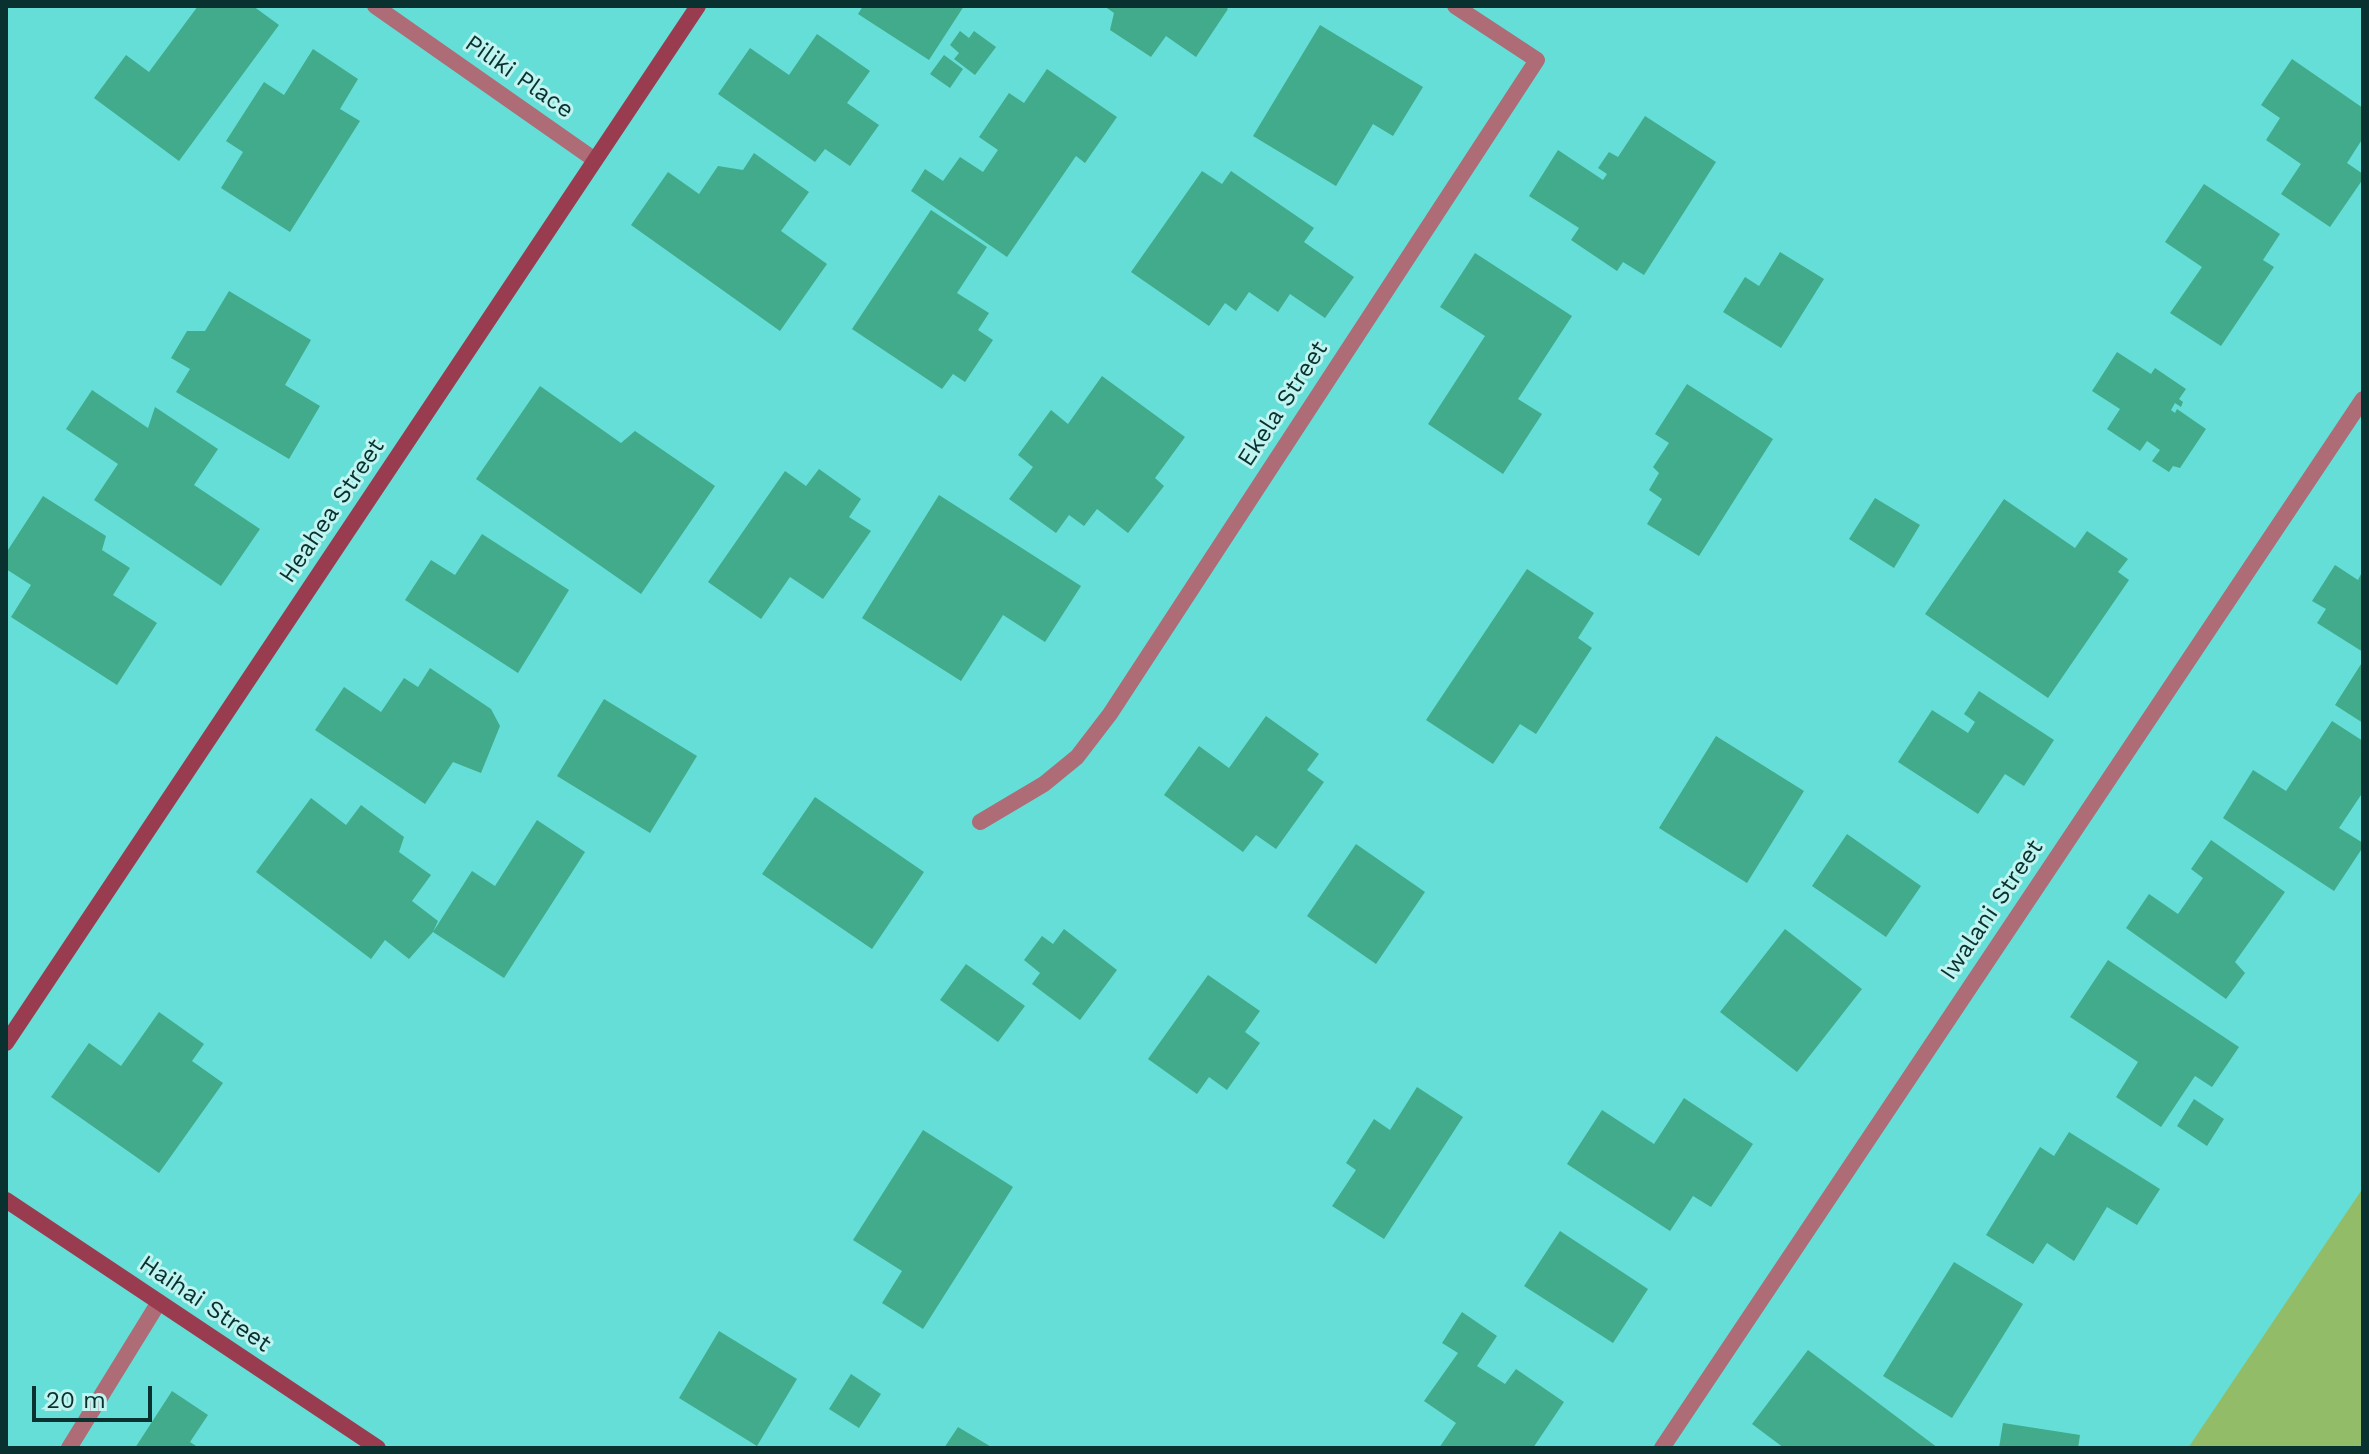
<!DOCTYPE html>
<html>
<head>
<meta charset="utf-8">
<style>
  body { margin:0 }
  #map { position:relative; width:2369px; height:1454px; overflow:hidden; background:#65ded7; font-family:"Work Sans",sans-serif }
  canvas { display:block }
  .frame { position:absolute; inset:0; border:8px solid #09312f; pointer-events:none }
  .scale { position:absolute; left:32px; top:1386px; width:120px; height:36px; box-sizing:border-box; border:4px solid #09312f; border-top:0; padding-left:10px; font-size:24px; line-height:28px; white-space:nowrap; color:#09312f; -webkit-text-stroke:6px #bff4f0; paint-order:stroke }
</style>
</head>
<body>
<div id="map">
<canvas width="2369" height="1454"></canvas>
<div class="frame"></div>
<div class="scale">20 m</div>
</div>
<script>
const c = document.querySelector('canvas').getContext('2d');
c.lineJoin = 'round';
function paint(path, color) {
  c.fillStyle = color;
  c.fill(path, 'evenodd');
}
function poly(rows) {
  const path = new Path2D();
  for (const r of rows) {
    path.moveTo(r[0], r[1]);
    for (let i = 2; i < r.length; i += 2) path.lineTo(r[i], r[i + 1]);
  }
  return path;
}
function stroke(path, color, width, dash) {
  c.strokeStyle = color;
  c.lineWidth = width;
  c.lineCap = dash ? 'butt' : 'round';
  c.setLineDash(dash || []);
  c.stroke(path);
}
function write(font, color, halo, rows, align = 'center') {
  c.font = font + ' "Work Sans",sans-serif';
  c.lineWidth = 6;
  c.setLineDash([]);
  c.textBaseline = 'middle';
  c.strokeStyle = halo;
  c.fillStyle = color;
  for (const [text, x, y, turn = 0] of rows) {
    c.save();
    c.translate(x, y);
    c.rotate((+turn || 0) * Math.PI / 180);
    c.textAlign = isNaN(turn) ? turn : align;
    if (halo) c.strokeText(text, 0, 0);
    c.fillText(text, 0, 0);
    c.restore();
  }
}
const green = poly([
  [2363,1188,2363,1448,2188,1448]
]);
const building = poly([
  [198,6,253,6,279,25,179,161,94,98,126,55,149,72],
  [863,6,964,6,929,60,858,14],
  [1104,6,1224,6,1228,9,1196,57,1166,36,1151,57,1110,30,1114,13],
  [1320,25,1423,87,1393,136,1373,124,1336,186,1253,136],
  [960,31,969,38,974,31,996,47,975,75,954,59,959,53,950,45],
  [817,34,870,71,847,103,879,125,850,166,825,149,815,162,718,94,750,48,789,75],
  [313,49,358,79,340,109,360,121,290,232,221,188,243,152,226,141,264,82,284,95],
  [944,55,963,69,950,88,930,74],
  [2292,59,2363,108,2363,138,2347,163,2363,174,2363,179,2330,227,2281,194,2301,164,2266,140,2280,118,2261,105],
  [1047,69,1117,117,1085,163,1076,156,1007,257,911,191,925,169,943,181,960,157,983,172,998,150,979,137,1009,93,1024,103],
  [1645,116,1716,162,1644,275,1623,262,1617,271,1571,240,1579,228,1529,196,1558,150,1603,180,1607,174,1598,168,1609,152,1618,157],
  [754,153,809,192,781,231,827,264,780,331,631,225,668,172,699,194,718,166,743,170],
  [1202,171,1222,184,1231,171,1314,228,1304,242,1354,277,1325,318,1290,294,1278,312,1249,292,1236,311,1225,303,1209,326,1131,272],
  [2204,184,2280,234,2263,260,2274,267,2221,346,2170,313,2202,267,2165,242],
  [931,210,987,247,957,293,989,313,978,330,993,340,965,382,953,374,942,389,852,329],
  [1780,252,1824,279,1781,348,1723,312,1745,277,1759,286],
  [1475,253,1572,316,1518,399,1542,414,1503,474,1428,424,1485,336,1440,307],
  [229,291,311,340,285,385,320,406,289,459,176,392,190,369,171,358,187,331,205,331],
  [2117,352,2151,374,2155,368,2186,389,2179,399,2183,402,2181,407,2175,403,2171,410,2175,413,2177,409,2206,429,2180,468,2173,466,2169,472,2152,461,2160,450,2147,441,2140,451,2107,429,2120,409,2092,391],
  [1102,376,1185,437,1155,478,1164,486,1128,533,1097,509,1084,526,1069,515,1056,533,1009,499,1033,467,1018,455,1051,410,1068,424],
  [1687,384,1773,439,1699,556,1647,524,1662,499,1649,490,1659,473,1653,467,1669,443,1655,434],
  [540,386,621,443,635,431,715,486,641,594,476,479],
  [92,390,148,428,155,407,218,449,194,485,260,529,221,586,94,500,118,464,66,429],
  [819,469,861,499,849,517,871,531,823,599,790,577,761,619,708,582,785,471,806,486],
  [939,495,1081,586,1045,642,1003,615,961,681,862,618],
  [43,496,106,536,102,550,130,568,113,595,157,623,117,685,11,617,31,585,6,569,6,553],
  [1875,498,1920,525,1894,568,1849,539],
  [2004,499,2075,548,2087,531,2128,559,2118,572,2129,580,2048,698,1925,614],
  [482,534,569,590,518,673,405,600,431,560,455,575],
  [2335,565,2358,580,2363,570,2363,652,2317,623,2326,609,2312,601],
  [1527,569,1594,613,1578,638,1592,648,1536,734,1520,724,1493,764,1426,720],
  [2363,661,2363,723,2335,705],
  [430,668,491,709,500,726,481,773,453,762,425,804,315,730,344,687,381,712,404,678,418,687],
  [1979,691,2054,740,2024,786,2005,774,1978,814,1898,762,1932,710,1968,733,1975,722,1964,714],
  [604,699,697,756,650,833,557,776],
  [1266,716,1319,754,1307,770,1324,782,1276,849,1256,835,1243,852,1164,795,1199,746,1229,768],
  [2332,721,2363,741,2363,792,2339,828,2363,843,2363,847,2334,891,2223,818,2253,770,2286,791],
  [1716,736,1804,791,1747,883,1659,828],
  [815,797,924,872,872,949,762,874],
  [311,798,346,825,361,805,404,837,399,852,431,875,412,901,438,921,433,932,409,959,385,940,371,959,256,872],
  [537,820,585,852,504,978,433,932,472,871,495,886],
  [1847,834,1921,886,1886,937,1812,886],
  [2211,840,2285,892,2235,962,2245,973,2226,999,2126,928,2149,894,2178,914,2203,878,2191,869],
  [1356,844,1425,892,1376,964,1307,916],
  [1064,929,1117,970,1080,1020,1032,984,1040,973,1024,960,1042,936,1053,944],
  [1785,929,1862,989,1797,1072,1720,1012],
  [2108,960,2239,1047,2212,1087,2195,1076,2161,1127,2116,1097,2138,1062,2070,1017],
  [966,964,1025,1006,998,1042,940,1000],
  [1208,975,1260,1011,1245,1032,1260,1043,1227,1090,1209,1077,1197,1094,1148,1059],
  [159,1012,204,1044,192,1061,223,1083,159,1173,51,1097,89,1043,121,1066],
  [1417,1087,1463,1117,1384,1239,1332,1206,1356,1170,1346,1163,1374,1119,1390,1130],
  [1684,1098,1753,1144,1711,1207,1693,1196,1670,1231,1567,1164,1602,1110,1654,1144],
  [2194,1099,2224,1119,2207,1146,2177,1126],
  [923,1130,1013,1187,923,1329,882,1303,902,1271,853,1240],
  [2069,1132,2160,1189,2137,1225,2107,1207,2074,1261,2047,1243,2033,1264,1986,1235,2040,1147,2054,1156],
  [1560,1231,1648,1289,1613,1343,1524,1286],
  [1954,1262,2023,1304,1952,1418,1883,1376],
  [1462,1312,1497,1336,1477,1366,1505,1384,1516,1369,1564,1402,1533,1448,1439,1448,1456,1423,1424,1401,1458,1353,1442,1343],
  [719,1331,797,1379,757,1446,679,1398],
  [1808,1350,1938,1448,1784,1448,1752,1424],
  [851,1374,881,1394,859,1428,829,1409],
  [172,1391,208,1415,190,1442,199,1448,135,1448],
  [2003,1423,2080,1435,2078,1448,1999,1448],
  [958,1427,993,1448,944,1448]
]);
const street = poly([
  [375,6,595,160],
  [980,822,1044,784,1077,757,1110,714,1537,60,1455,6],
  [69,1448,159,1302],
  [1662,1448,2363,399]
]);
const secondary = poly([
  [6,1043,698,6],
  [6,1200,378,1448]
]);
const streetNames = [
  ["Piliki Place",519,77,35],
  ["Ekela Street",1283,404,-57],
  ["Heahea Street",332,511,-56],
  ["Iwalani Street",1992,910,-56],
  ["Haihai Street",205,1304,34]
];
paint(green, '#93bc68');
paint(building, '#41ab8b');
stroke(street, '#ad6c76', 16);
stroke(secondary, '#9a3c50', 16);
write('24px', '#09312f', '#bff4f0', streetNames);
</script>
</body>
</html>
